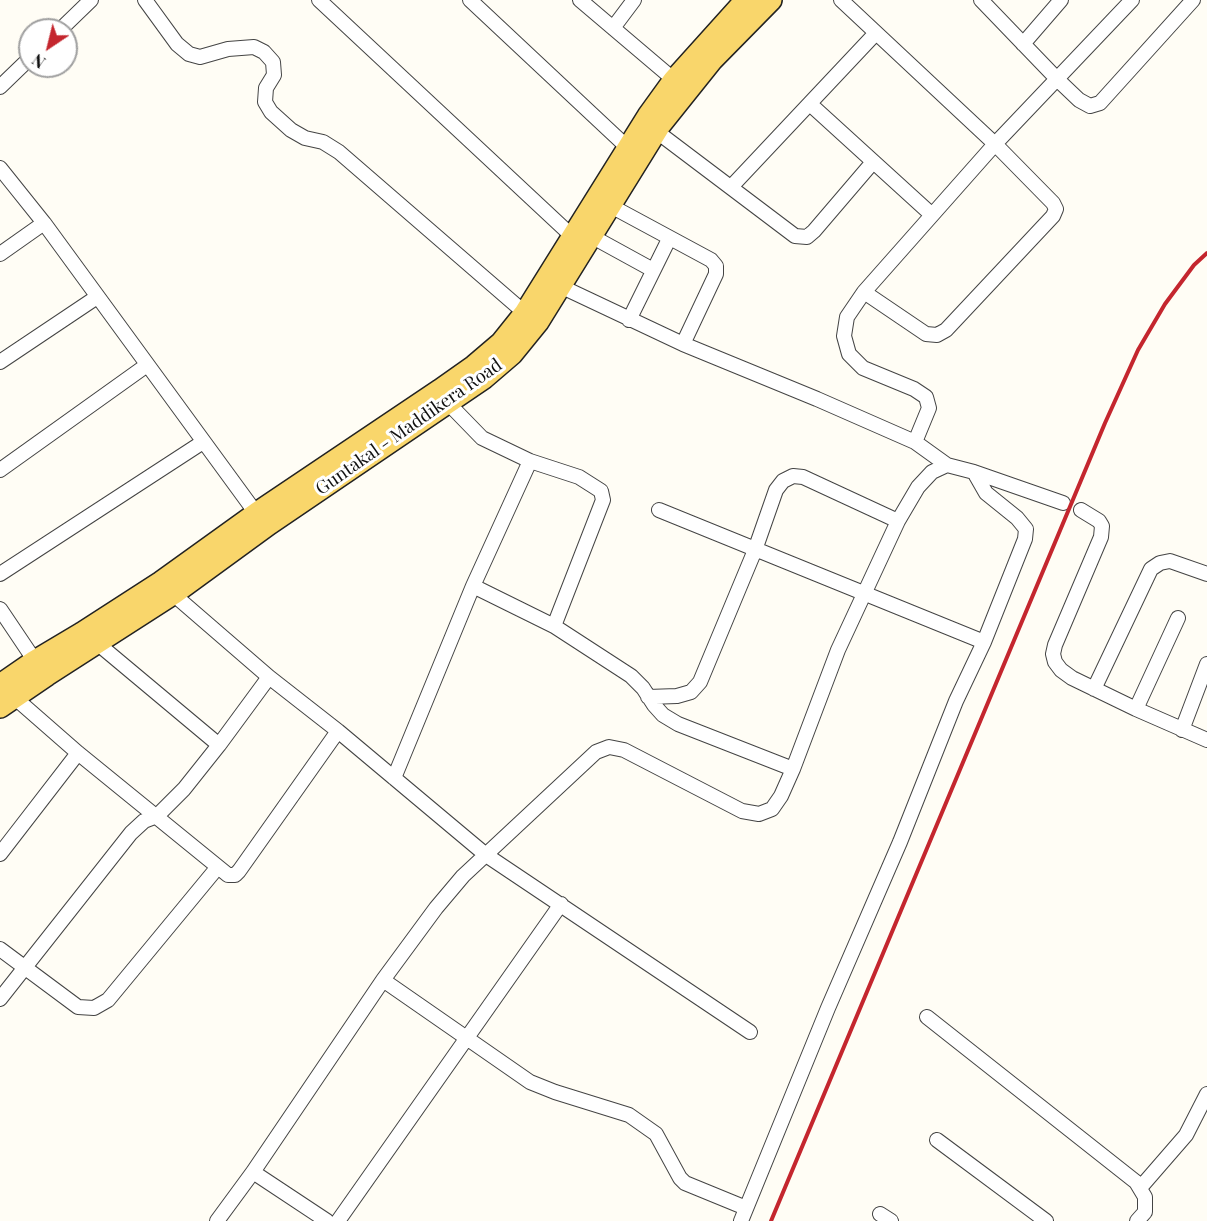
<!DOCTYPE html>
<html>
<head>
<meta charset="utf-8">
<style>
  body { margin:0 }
  #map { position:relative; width:1207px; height:1221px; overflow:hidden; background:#fffdf5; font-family:"Playfair Display",serif }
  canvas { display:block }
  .north { position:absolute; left:18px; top:18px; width:60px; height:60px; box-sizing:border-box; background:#fff; border:2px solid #a0a0a0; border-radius:50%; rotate:215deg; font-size:16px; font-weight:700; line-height:24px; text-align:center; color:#111 }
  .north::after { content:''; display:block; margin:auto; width:21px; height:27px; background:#c4262e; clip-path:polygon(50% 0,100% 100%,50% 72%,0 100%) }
</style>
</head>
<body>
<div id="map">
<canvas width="1207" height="1221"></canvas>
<div class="north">N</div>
</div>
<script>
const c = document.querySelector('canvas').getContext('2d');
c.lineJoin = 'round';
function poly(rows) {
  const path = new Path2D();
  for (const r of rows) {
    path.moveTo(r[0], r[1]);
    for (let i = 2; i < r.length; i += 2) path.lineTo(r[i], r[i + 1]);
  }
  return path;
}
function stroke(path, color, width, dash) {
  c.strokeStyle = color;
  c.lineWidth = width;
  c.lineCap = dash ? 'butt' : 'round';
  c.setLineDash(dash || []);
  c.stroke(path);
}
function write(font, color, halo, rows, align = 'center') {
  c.font = font + ' "Playfair Display",serif';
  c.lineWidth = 6;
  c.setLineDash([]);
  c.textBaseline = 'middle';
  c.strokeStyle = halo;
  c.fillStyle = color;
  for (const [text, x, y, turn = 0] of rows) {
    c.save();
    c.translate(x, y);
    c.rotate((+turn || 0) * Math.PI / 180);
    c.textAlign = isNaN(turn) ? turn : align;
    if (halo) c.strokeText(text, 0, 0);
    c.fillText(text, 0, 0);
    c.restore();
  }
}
const minor = poly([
  [145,0,177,44,189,54,200,57,228,49,254,47,264,52,273,62,274,75,266,88,265,102,271,112,291,130,305,138,323,142,339,152,525,313],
  [319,0,573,237],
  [470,0,627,147],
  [580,0,679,84],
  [841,0,995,144,1053,203,1056,209,1053,216,946,330,937,335,926,334,864,292],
  [981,0,1058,80,1079,100,1090,106,1100,103,1193,0],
  [613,28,634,0],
  [60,30,91,0],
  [1023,44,1061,0],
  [0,87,30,58],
  [810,104,932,215],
  [656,131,795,236,807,237,814,231,873,162],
  [0,168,44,223,261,520],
  [731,187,875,34],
  [609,205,711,260,716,266,716,274,683,344],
  [591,236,653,270],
  [0,254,44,223],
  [560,286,683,344,817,399,915,442,947,465],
  [629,320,669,239],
  [0,362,97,297],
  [448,403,482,438,530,461,579,477,601,491,603,500,554,626],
  [915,442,929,408,926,397,914,389,863,368,849,354,844,336,847,317,864,292,995,144,1132,0],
  [0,470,147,365],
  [659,510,984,642],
  [1081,510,1099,521,1102,526,1101,537,1055,645,1053,654,1055,662,1061,670,1072,678,1136,709,1207,740],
  [0,574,203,442],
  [473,586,554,626,631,676,643,688,654,705,663,715,678,724,793,769],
  [173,594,269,677,338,731,486,855,750,1032],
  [0,609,35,661],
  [97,643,219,745],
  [1094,689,1151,569,1160,563,1170,561,1207,574],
  [14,697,78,753,228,875,235,875,239,871,338,731],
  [648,697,677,696,691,692,700,682,755,550,776,490,783,481,793,476,803,477,898,521],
  [1136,709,1178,618],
  [1182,730,1207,664],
  [394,778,473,586,530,461],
  [0,854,78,753],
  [0,949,78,1007,94,1008,108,1000,217,868],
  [383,980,530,1082,555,1092,629,1115,656,1134,680,1178,685,1183,746,1208],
  [0,999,131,833,144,821,157,816,184,789,219,745,269,677],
  [927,1017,1136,1182,1145,1197,1145,1212,1137,1221],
  [937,1140,1046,1221],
  [253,1172,327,1221],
  [1140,1188,1186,1135,1207,1094],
  [880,1214,891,1221],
  [217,1221,253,1172,383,980,436,908,463,876,596,752,609,747,624,750,742,811,759,814,772,809,781,796,793,769,838,650,898,521,918,487,932,472,947,465,974,472,1063,503],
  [338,1221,561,904],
  [741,1221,828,1008,900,842,956,701,984,642,1025,539,1026,529,1017,518,986,493,974,472]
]);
const primary = poly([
  [0,685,35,661,82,633,161,582,257,513,440,390,474,366,501,343,525,313,648,116,674,80,746,0],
  [0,707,47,675,173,594,269,524,484,378,512,354,538,322,660,125,712,60,771,0]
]);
const rail = poly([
  [771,1221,1105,423,1138,350,1165,304,1194,265,1207,253]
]);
const streetNames = [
  ["Guntakal - Maddikera Road",409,427,-35]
];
stroke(minor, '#444', 16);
stroke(primary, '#222', 24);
stroke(minor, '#fff', 14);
stroke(primary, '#f9d66b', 21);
stroke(rail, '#c4262e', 4);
write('18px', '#111', '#fff', streetNames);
</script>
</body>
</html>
